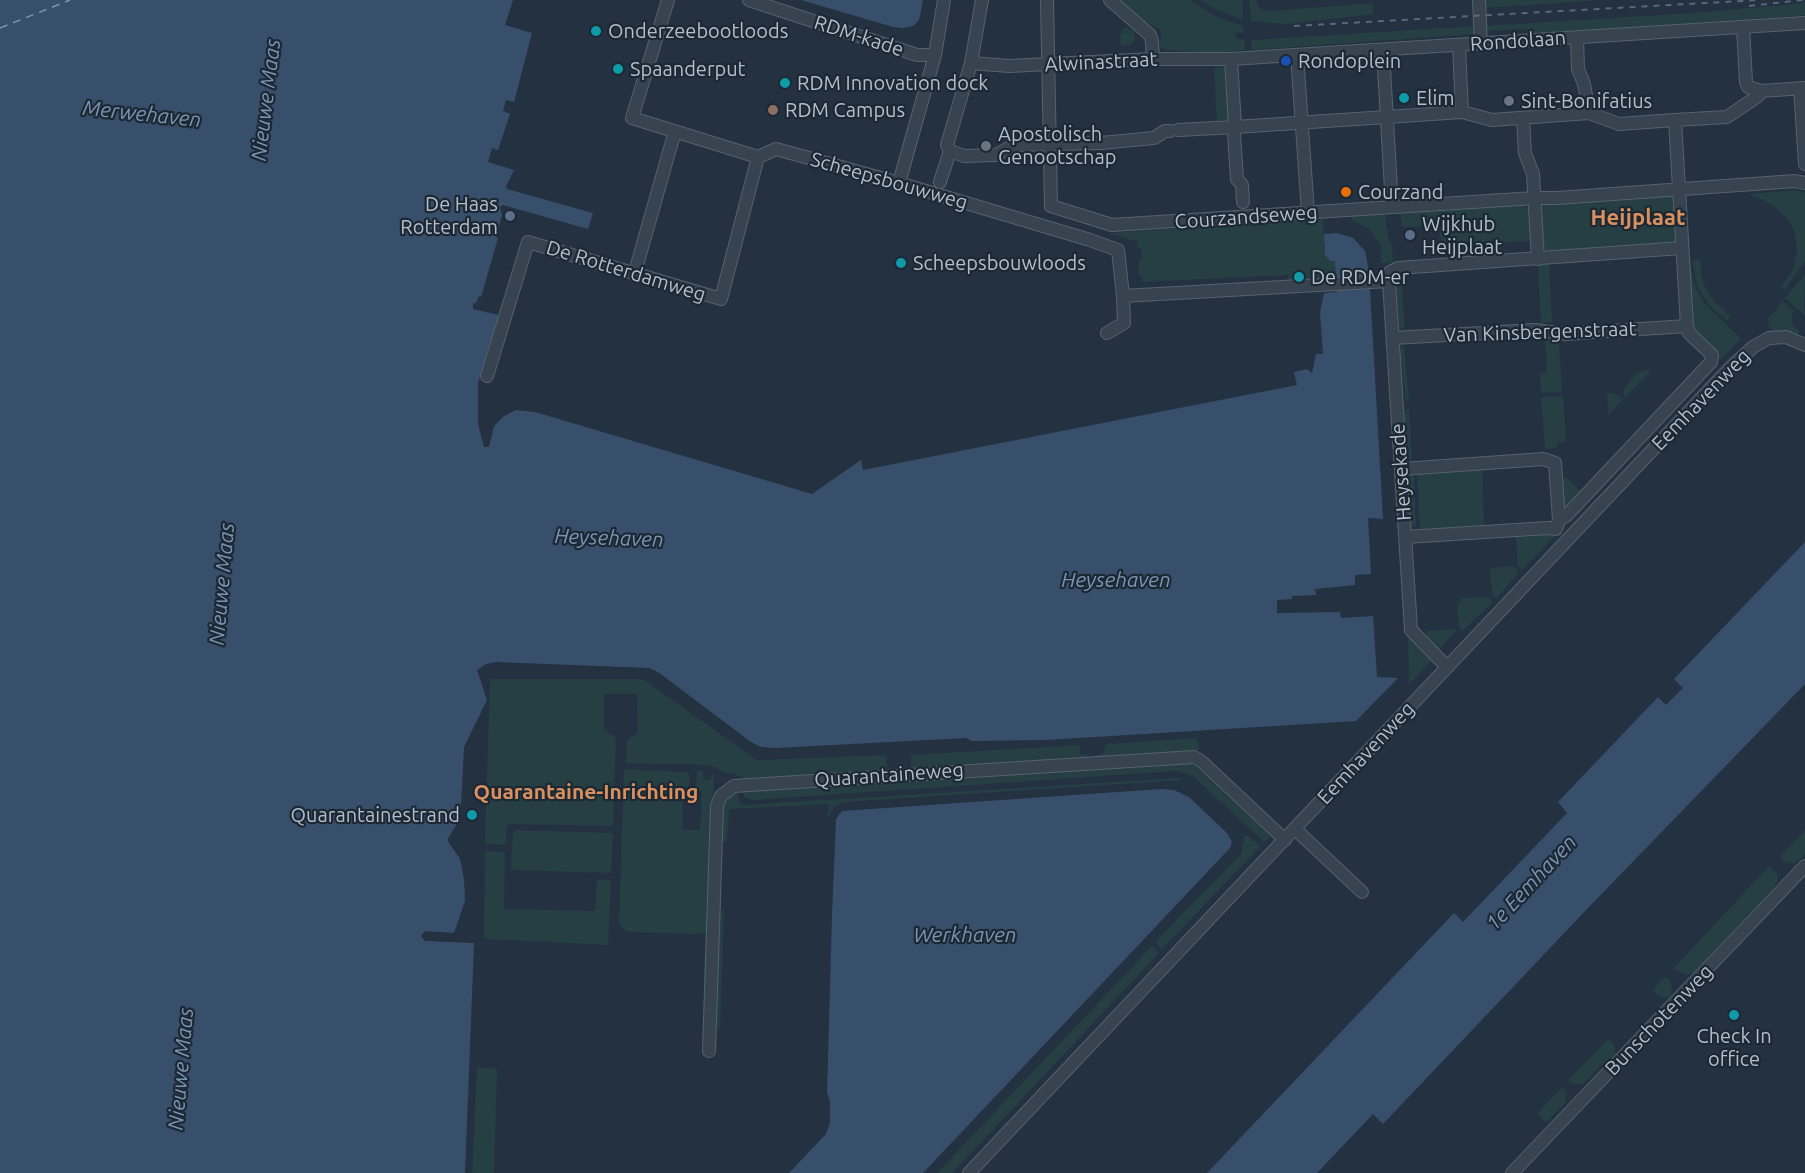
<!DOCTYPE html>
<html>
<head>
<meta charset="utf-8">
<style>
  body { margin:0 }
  canvas { display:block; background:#233141 }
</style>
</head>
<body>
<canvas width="1805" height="1173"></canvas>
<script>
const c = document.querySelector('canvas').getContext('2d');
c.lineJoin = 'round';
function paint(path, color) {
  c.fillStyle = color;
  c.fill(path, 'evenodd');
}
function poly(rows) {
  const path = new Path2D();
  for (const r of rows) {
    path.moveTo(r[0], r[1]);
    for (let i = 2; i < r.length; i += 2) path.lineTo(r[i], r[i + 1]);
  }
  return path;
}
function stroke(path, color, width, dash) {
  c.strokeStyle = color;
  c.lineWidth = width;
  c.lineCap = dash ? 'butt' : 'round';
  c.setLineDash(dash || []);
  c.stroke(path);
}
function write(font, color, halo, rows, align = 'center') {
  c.font = font + ' Ubuntu,sans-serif';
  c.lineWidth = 4.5;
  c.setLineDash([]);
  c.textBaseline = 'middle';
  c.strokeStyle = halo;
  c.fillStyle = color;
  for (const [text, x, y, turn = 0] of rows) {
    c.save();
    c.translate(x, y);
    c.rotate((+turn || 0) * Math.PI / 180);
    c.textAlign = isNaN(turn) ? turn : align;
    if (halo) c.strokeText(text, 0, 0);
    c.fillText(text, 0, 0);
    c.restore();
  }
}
const green = poly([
  [1117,0,1190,0,1215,16,1242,26,1245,32,1234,33,1237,39,1245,40,1244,50,1218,53,1164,50,1160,47,1161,30,1144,21],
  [1200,0,1242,0,1243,20,1215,9],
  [1249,0,1256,0,1259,8,1269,11,1373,3,1373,14,1288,24,1268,23,1251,21],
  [1482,0,1604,0,1482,8],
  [1805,3,1805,15,1768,18,1536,34,1532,29,1484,31,1484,26,1707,12],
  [1476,26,1477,34,1252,50,1251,40],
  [1125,27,1134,31,1135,40,1131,45,1121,46,1120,35],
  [1216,67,1225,68,1228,120,1217,121,1214,69],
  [1797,190,1805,193,1805,261,1785,289,1781,286,1792,272,1797,252,1796,238,1793,228,1787,218,1775,207,1761,199,1751,196,1751,194],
  [1676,194,1678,245,1552,253,1544,249,1540,204],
  [1523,202,1529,211,1531,241,1493,243,1491,222,1492,248,1471,249,1471,257,1449,258,1447,242,1441,243,1439,226,1402,227,1400,213,1405,212,1406,209],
  [1351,213,1385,214,1389,241,1392,245,1393,262,1381,263,1381,245,1369,229,1352,220],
  [1323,219,1325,255,1335,260,1336,277,1301,278,1288,282,1288,275,1143,282,1142,276,1139,276,1139,259,1142,259,1142,249,1138,248,1138,242,1109,233],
  [1700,260,1702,279,1705,287,1713,300,1731,317,1727,321,1709,305,1698,288,1692,261],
  [1689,261,1696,289,1704,303,1741,338,1721,360,1691,332],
  [1549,263,1552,322,1541,323,1538,264],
  [1399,274,1401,274,1405,330,1399,327,1396,277],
  [1805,274,1804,307,1805,316,1785,298],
  [1783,301,1794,311,1792,314,1792,323,1800,331,1798,334,1772,331,1769,327,1768,319],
  [1559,340,1562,392,1541,393,1540,373,1547,372,1545,341],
  [1404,345,1409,399,1406,401,1400,350],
  [1650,369,1651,370,1625,398,1623,391,1630,381,1637,373],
  [1607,393,1615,394,1623,399,1608,416],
  [1563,396,1566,442,1557,443,1557,448,1545,449,1541,397],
  [1409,408,1412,460,1411,460,1407,457,1405,411],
  [1482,467,1484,527,1420,529,1417,472],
  [1412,475,1414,476,1416,527,1412,526,1409,478],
  [1567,478,1581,492,1562,513,1560,479],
  [1544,534,1551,534,1554,537,1522,570,1521,570,1518,567,1516,537],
  [1514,566,1519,573,1497,597,1495,597,1492,594,1490,568],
  [1488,597,1493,602,1462,631,1459,627,1457,603,1461,602,1461,598],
  [1457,629,1439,650,1427,639,1427,631],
  [1410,636,1432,657,1430,659,1431,661,1409,685,1408,637],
  [490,679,643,679,757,760,886,755,887,768,894,768,895,771,743,779,741,776,723,772,710,765,626,763,627,740,638,732,637,694,604,694,604,729,616,738,613,826,509,824,506,827,506,845,485,844],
  [1196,738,1200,749,1182,753,1095,758,1096,755,1103,754,1106,744],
  [1080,745,1080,755,1088,755,1089,758,911,769,911,755],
  [1187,763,1196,767,1270,836,1264,842,1193,776,1177,771,752,800,745,798,742,791],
  [624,769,687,772,690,775,689,791,683,791,682,830,700,830,702,791,696,791,697,771,703,771,703,780,711,780,711,773,714,776,709,929,704,934,627,932,619,925],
  [1180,778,1183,780,844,802,834,807,827,820,829,806,825,804,731,809,729,810,727,842,722,842,723,808,730,796,736,793,738,794,739,801,744,805],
  [515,830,613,833,611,873,511,870,513,833],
  [1805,830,1805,854,1794,864,1783,861,1780,856],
  [1247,835,1259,845,1259,848,1162,949,1155,942,1241,854,1244,838],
  [485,851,505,852,504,909,595,911,597,880,611,880,608,945,486,939,484,936],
  [1769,866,1777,874,1777,882,1775,886,1694,972,1687,975,1673,969],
  [724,909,720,1030,715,1023,719,914,720,911],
  [1152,946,1159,953,958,1167,952,1173,937,1173],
  [1666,976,1671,983,1672,993,1670,997,1663,998,1652,991],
  [1608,1039,1614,1044,1616,1054,1608,1062,1601,1065,1583,1084,1573,1084,1568,1080],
  [477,1067,497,1069,494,1173,472,1173],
  [1562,1087,1567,1093,1566,1102,1548,1121,1545,1122,1538,1113]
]);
const water = poly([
  [0,0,513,0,505,25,532,33,514,102,506,100,503,111,510,114,498,150,492,148,488,162,514,170,506,186,507,189,593,213,588,229,503,205,500,207,502,215,496,237,498,238,481,297,479,296,476,303,473,303,473,309,499,315,478,383,478,424,484,447,489,447,494,426,504,416,516,410,535,412,812,494,861,460,863,470,1297,385,1294,372,1307,369,1312,373,1316,354,1323,354,1320,313,1324,293,1337,292,1335,261,1330,261,1325,255,1324,234,1337,233,1353,238,1365,251,1369,272,1383,519,1368,518,1371,574,1355,575,1355,585,1315,589,1316,595,1292,596,1292,599,1277,600,1277,613,1340,612,1341,618,1373,616,1377,677,1398,678,1356,721,1046,740,972,741,966,738,775,748,761,747,751,742,658,672,649,668,496,662,486,664,477,670,487,700,464,747,461,805,457,824,447,840,460,859,464,879,465,901,454,933,425,931,421,936,425,941,474,943,465,1173,0,1173],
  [801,0,923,0,919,20,913,26,903,28,893,27],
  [1805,542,1805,684,1588,908,1383,1124,1373,1114,1317,1173,1207,1173,1454,913,1463,922,1567,813,1558,802,1658,697,1666,705,1683,688,1674,679],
  [1161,789,1174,790,1189,797,1227,833,1232,842,1230,848,923,1173,789,1173,826,1134,830,1123,830,1101,827,1093,832,916,836,819,842,811]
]);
const ferry = poly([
  [0,28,70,0]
]);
const minor = poly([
  [668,0,632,118,758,157],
  [749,0,917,55,935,55],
  [1047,0,1051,206,1112,225,1535,198,1557,198,1795,181,1805,183],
  [1110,0,1150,35,1152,41,1153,59],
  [1479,0,1481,44],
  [1743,27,1746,82,1748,87,1761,91],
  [1577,38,1578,69,1584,84,1589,113],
  [1459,45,1462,112],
  [1383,51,1392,207],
  [1297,55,1308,213],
  [1231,59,1235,127,1462,112,1492,120,1589,113,1619,124,1675,120,1727,117,1758,96,1761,91,1805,88],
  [971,63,1009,66,1153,59,1231,59,1805,23],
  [1800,88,1805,164],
  [1523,119,1525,153,1533,174,1538,259],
  [1178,130,1235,127,1234,134,1237,179,1242,185,1243,202],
  [950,151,964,156,996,155,1014,145,1101,143,1154,138,1165,131,1170,131],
  [940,182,950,151,947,145,971,63,982,0],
  [899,183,935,55,944,0],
  [635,272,675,131],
  [1107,333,1124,323,1123,296],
  [1393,338,1535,330,1565,334,1687,326],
  [487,376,528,242,721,299,758,157,776,149,899,183,1090,240,1118,250,1123,296,1389,281],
  [1402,469,1543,459,1555,463,1559,520,1556,529],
  [1559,520,1566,516,1711,362,1712,355,1689,333,1687,326,1675,120],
  [1406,537,1548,528,1556,529],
  [1447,667,1411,630,1389,281,1390,272,1398,268,1682,248],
  [1295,829,1362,892],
  [709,1051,717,806,721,796,734,786,1194,757,1201,761,1285,840],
  [969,1173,1728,370,1753,347,1769,338,1786,337,1805,345],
  [1512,1173,1805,866]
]);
const rail = poly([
  [1749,6,1803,0],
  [1294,26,1759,0]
]);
const markers = [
  [596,31,6,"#0f9aa8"],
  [1286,61,6,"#1a4fb4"],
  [618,69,6,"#0f9aa8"],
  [785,83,6,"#0f9aa8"],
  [1404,98,6,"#0f9aa8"],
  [1509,101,6,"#6b7280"],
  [773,110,6,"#8d6e63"],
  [986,146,6,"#6b7280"],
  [1346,192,6,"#e8710a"],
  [510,216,6,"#5c6f8a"],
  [1410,235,6,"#5c6f8a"],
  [901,263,6,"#0f9aa8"],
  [1299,277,6,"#0f9aa8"],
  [472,815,6,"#0f9aa8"],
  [1734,1015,6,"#0f9aa8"]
];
const poiNames = [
  ["Onderzeebootloods",608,31],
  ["Rondoplein",1298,61],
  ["Spaanderput",630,69],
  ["RDM Innovation dock",797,83],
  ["Elim",1416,98],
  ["Sint-Bonifatius",1521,101],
  ["RDM Campus",785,110],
  ["Apostolisch",998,134],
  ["Genootschap",998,157],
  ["Courzand",1358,192],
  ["De Haas",498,204,"right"],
  ["Rotterdam",498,227,"right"],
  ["Wijkhub",1422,224],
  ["Heijplaat",1422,247],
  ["Scheepsbouwloods",913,263],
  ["De RDM-er",1311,277],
  ["Quarantainestrand",460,815,"right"],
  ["Check In",1734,1036,"center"],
  ["office",1734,1059,"center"]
];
const streetNames = [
  ["RDM-kade",859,36,18],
  ["Rondolaan",1518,41,-4],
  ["Alwinastraat",1101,62,-3],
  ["Scheepsbouwweg",889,181,16],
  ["Courzandseweg",1246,217,-4],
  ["De Rotterdamweg",626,271,17],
  ["Van Kinsbergenstraat",1540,332,-2],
  ["Eemhavenweg",1701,400,-46],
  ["Heysekade",1401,472,-94],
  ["Eemhavenweg",1366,753,-47],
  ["Quarantaineweg",889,775,-4],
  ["Bunschotenweg",1659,1020,-46]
];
const waterNames = [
  ["Nieuwe Maas",266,100,-83],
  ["Merwehaven",142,114,6],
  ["Heysehaven",609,538,2],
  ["Heysehaven",1116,580],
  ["Nieuwe Maas",222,584,-85],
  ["1e Eemhaven",1531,883,-47],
  ["Werkhaven",965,935],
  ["Nieuwe Maas",181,1069,-85]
];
const neighbourhoodNames = [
  ["Quarantaine-Inrichting",586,792]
];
const quarterNames = [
  ["Heijplaat",1638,218]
];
paint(green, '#253f42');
paint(water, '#384f6b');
stroke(ferry, '#7a95b4', 1.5, [8, 6]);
stroke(minor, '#56616e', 14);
stroke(minor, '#384350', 12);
stroke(rail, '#596778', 2, [6, 6]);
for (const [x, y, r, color] of markers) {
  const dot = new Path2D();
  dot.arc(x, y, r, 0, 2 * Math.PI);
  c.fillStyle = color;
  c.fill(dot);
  stroke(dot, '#1d2835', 2);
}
write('20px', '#b4becb', '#1d2835', poiNames, 'left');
write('20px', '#b4becb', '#1d2835', streetNames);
write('italic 21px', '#7a95b4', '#1d2835', waterNames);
write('bold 21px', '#db915f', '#1d2835', neighbourhoodNames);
write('bold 22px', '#db915f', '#1d2835', quarterNames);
</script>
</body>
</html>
